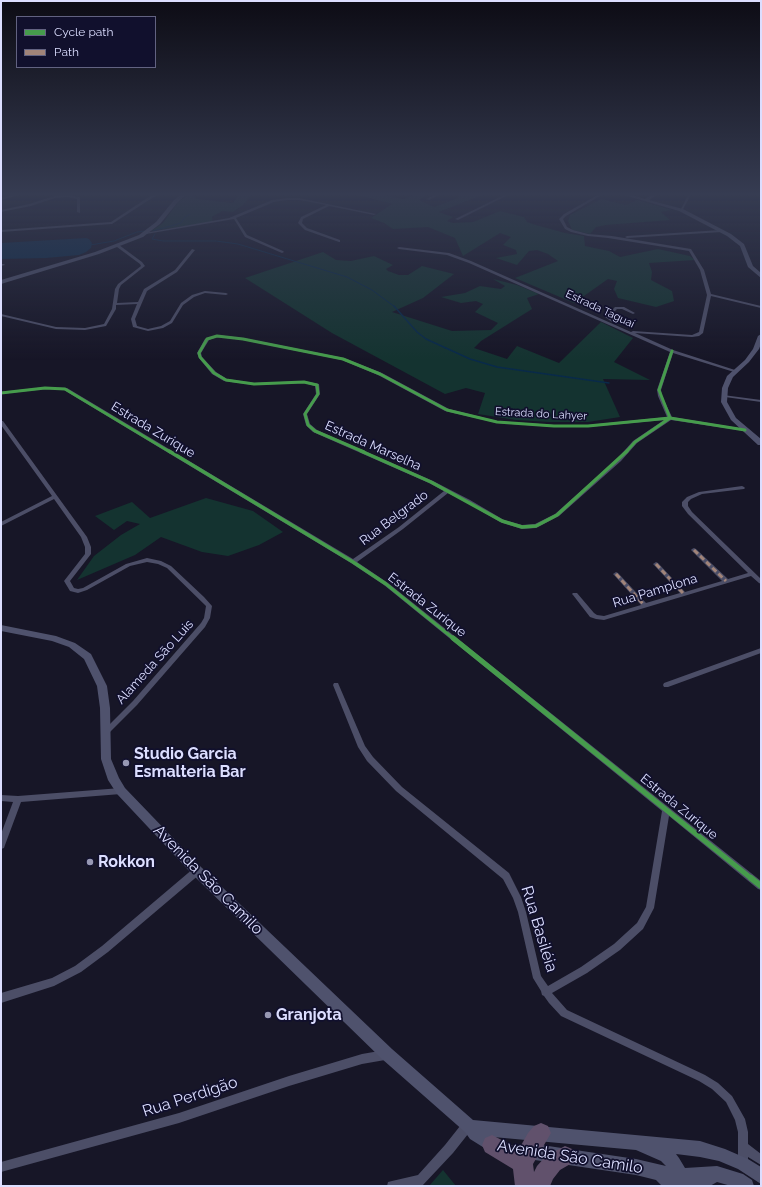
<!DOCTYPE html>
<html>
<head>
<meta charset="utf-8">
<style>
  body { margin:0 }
  #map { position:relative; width:762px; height:1187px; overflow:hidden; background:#171627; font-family:Raleway,sans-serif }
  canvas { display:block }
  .frame { position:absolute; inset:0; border:2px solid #dcdeff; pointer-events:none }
  .legend { position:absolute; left:16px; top:16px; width:140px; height:52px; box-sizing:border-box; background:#11102d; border:1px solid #626281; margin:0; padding:5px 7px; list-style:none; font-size:12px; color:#dcdeff }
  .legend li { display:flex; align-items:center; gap:8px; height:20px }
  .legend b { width:20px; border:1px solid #626281 }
</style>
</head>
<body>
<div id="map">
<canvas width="762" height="1187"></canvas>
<div class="frame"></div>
<ul class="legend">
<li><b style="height:5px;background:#469c4c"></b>Cycle path</li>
<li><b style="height:5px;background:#a18479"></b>Path</li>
</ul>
</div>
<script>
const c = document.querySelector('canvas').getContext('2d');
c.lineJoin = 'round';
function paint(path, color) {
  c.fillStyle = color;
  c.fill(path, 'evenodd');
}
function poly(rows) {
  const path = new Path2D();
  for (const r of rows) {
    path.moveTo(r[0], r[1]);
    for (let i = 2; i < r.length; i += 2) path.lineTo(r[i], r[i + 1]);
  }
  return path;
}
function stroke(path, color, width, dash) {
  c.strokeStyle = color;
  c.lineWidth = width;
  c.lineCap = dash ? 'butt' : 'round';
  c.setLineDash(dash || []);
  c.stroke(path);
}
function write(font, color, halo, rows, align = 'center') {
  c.font = font + ' Raleway,sans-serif';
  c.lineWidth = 3.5;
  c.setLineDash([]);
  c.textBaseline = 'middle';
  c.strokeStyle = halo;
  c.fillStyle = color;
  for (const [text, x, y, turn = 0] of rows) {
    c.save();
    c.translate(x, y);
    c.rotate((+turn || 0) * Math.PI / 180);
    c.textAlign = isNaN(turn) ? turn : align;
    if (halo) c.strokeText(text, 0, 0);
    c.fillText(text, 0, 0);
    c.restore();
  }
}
const green = poly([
  [240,193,253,193,243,205,233,212,222,211,212,217,213,222,151,231,163,223,178,202,190,194,197,199,233,203],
  [351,193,370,193,404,199,419,193,425,196,419,200,434,207,458,198,459,194,487,193,439,212,453,217,447,221,453,223,473,222,500,211,524,217,527,222,536,225,565,233,584,236,585,246,609,251,620,257,658,249,690,256,695,260,649,263,652,272,651,280,672,291,674,301,656,307,618,298,614,289,617,281,608,279,574,303,515,278,558,261,548,254,537,250,529,251,517,265,496,258,517,254,516,250,503,245,511,237,500,233,463,256,455,238,428,227,393,229,384,223,371,218,392,204],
  [601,199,626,205,637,200,655,205,672,210,661,212,670,220,606,225,596,227,590,234,572,230,568,221,570,215],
  [323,252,336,260,351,261,374,256,393,265,386,269,388,271,399,275,408,275,422,266,454,274,423,298,392,312,452,331,491,330,498,323,475,312,483,304,476,301,461,303,441,297,465,293,480,286,501,289,505,286,493,279,517,285,539,294,527,298,532,309,481,341,474,348,507,359,517,346,559,363,601,322,633,338,614,362,650,380,603,379,620,417,588,422,549,422,516,420,478,414,485,393,466,388,445,394,332,333,245,278],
  [206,498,253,511,283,532,259,545,228,556,202,552,161,537,135,555,77,580,94,556,121,535,140,524,127,521,114,530,95,516,132,502,150,518],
  [443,1170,456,1186,429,1186]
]);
const water = poly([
  [86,238,89,239,92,243,91,248,86,252,79,255,46,258,1,259,1,243]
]);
const streamFar1 = poly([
  [153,231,181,223,185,217,190,214],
  [155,234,152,239,163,241,216,241,238,244,347,277,372,290,395,307],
  [90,245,114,241,137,232,145,231]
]);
const stream = poly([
  [394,306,417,332,426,339,470,359,497,367,609,383]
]);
const street = poly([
  [19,193,26,193,1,200,1,198,19,193],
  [157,193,161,193,149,200,112,224,1,232,1,230,111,222,147,198,157,193],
  [438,193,443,193,429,200,426,199,438,193],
  [508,193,512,193,458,220,455,219,508,193],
  [601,193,605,193,566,216,563,219,567,227,573,230,588,234,612,236,691,249,704,270,711,294,761,306,761,308,711,296,703,333,699,336,692,337,635,333,673,350,738,371,734,372,673,353,661,390,662,396,672,417,745,429,747,430,745,431,671,420,637,443,621,461,559,516,536,528,522,529,500,522,466,502,448,493,403,529,357,562,388,583,761,881,761,890,758,889,669,816,654,908,643,929,620,950,587,973,552,993,567,1010,705,1075,718,1083,732,1096,745,1119,748,1132,748,1144,761,1154,761,1165,748,1157,748,1164,747,1168,743,1169,739,1168,738,1164,738,1132,735,1120,726,1102,712,1089,699,1081,561,1016,549,1003,544,996,542,995,541,991,533,978,518,912,513,898,503,879,396,791,367,761,358,747,333,685,334,683,338,683,365,746,373,757,402,787,509,873,521,897,526,912,541,976,548,986,581,967,614,944,637,923,646,907,662,811,384,585,351,563,64,390,45,389,1,394,1,392,45,387,67,388,353,559,399,527,444,491,429,483,313,432,306,425,303,414,316,394,315,386,304,383,254,385,224,381,212,374,199,358,197,353,205,339,217,335,243,338,344,358,382,373,449,409,497,421,554,425,588,425,667,417,658,396,657,390,670,352,469,263,447,255,399,249,397,248,399,247,449,253,471,261,631,332,633,331,692,335,699,332,707,295,700,270,689,251,608,238,588,236,571,232,565,229,559,219,564,214,601,193],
  [217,337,243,340,342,360,378,375,445,411,497,423,554,427,588,427,664,420,633,441,617,459,555,514,535,524,522,525,504,520,470,500,433,481,317,430,310,424,307,414,320,394,319,384,304,381,254,383,227,379,216,372,202,357,201,353,209,340,217,337],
  [689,193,692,193,682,211,680,211,689,193],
  [67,195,80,197,80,213,77,212,77,199,67,197,55,198,31,206,1,212,1,210,29,204,54,196,67,195],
  [287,198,299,198,376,214,374,215,329,206,303,219,302,223,307,228,340,240,340,242,339,242,305,230,298,223,301,217,326,205,299,200,287,200,274,202,236,218,247,235,283,251,284,252,282,253,245,237,234,219,146,234,144,233,229,218,272,200,287,198],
  [721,230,723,231,722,232,627,238,625,237,627,236,721,230],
  [117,245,119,245,142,262,145,266,121,285,119,289,117,303,138,302,144,289,175,270,192,249,195,250,177,272,147,291,135,319,137,326,148,329,161,326,170,321,181,303,192,295,205,291,226,293,228,294,226,295,205,293,194,297,183,305,172,323,163,328,148,331,133,327,131,319,137,304,116,305,116,309,106,326,85,330,56,329,1,316,1,314,56,327,85,328,104,324,112,309,115,289,118,284,141,266,140,264,117,247,117,245],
  [1,264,4,264,5,265,1,266,1,264],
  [615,307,624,307,635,313,633,314,622,309,617,309,609,317,615,321,612,322,605,317,615,307],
  [723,395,761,400,761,402,725,397,723,396,723,395],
  [1,421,3,421,87,537,91,547,91,554,70,581,74,588,78,589,83,588,126,564,147,558,161,561,171,566,204,597,212,606,210,618,205,627,137,705,107,735,105,736,103,735,101,733,133,701,201,623,204,618,206,606,167,568,158,564,147,562,130,566,87,590,78,593,70,591,64,581,85,554,85,547,81,537,54,499,1,526,1,522,52,496,1,425,1,421],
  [742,486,744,487,745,488,744,489,702,494,691,499,688,502,688,506,692,512,761,579,761,584,759,583,751,576,604,620,596,619,590,617,573,595,572,594,573,593,577,593,594,613,597,615,604,616,641,605,614,575,613,574,616,572,618,573,646,603,680,593,654,565,653,564,656,562,658,563,685,592,722,581,691,550,692,549,694,548,696,549,728,579,748,573,688,514,682,506,682,502,687,497,699,492,742,486],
  [761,648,761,653,668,687,664,687,663,685,664,683,761,648],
  [121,788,124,789,125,791,124,793,121,794,21,802,5,845,4,848,1,849,1,834,13,802,1,801,1,795,18,796,121,788],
  [197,867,200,868,201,871,200,874,108,952,81,972,54,986,1,1003,1,993,52,978,75,966,102,946,194,868,197,867],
  [385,1050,388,1052,390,1055,388,1058,385,1060,362,1064,289,1086,179,1123,1,1172,1,1162,179,1113,289,1076,362,1054,385,1050],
  [468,1120,472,1121,473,1125,472,1129,453,1153,422,1186,387,1186,388,1182,392,1181,418,1175,445,1145,464,1121,468,1120]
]);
const secondary = poly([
  [183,193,188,193,178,202,160,224,143,237,99,254,1,284,1,280,95,252,139,235,156,222,174,200,183,193],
  [617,193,626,193,645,199,654,193,660,193,649,200,683,209,731,234,744,244,753,266,761,273,761,278,748,267,740,246,727,236,679,211,617,193],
  [761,334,761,344,759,349,749,362,733,377,728,388,727,402,736,418,761,439,761,445,758,445,731,420,721,402,722,388,727,376,745,360,753,349,758,336,761,334],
  [1,625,56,636,75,643,91,654,107,686,110,708,111,759,119,778,125,788,201,867,392,1049,473,1120,700,1141,725,1149,748,1159,761,1167,761,1184,738,1169,719,1161,700,1157,676,1154,679,1158,685,1168,717,1166,743,1174,752,1180,754,1186,731,1186,717,1182,710,1186,662,1186,656,1180,636,1175,528,1159,523,1156,520,1151,523,1146,528,1143,636,1159,666,1166,661,1161,636,1150,493,1137,499,1141,502,1146,499,1151,494,1154,470,1139,465,1132,382,1059,193,875,117,794,108,780,101,759,100,708,97,686,84,659,69,647,52,641,1,631,1,625]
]);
const highway = poly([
  [541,1123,548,1126,551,1133,533,1164,534,1172,537,1166,546,1156,565,1146,572,1149,575,1156,572,1163,560,1170,553,1179,550,1186,515,1186,513,1169,485,1152,482,1145,485,1138,492,1135,519,1149,528,1133,534,1126,541,1123]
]);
const quiet = poly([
  [694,550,726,581],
  [656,564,683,593],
  [616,574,644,605]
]);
const cyclewayFar3 = poly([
  [1,393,45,388,65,389,170,452],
  [670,418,745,430],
  [670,418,659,390,672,351],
  [364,452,315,431,308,425,305,414,318,394,317,385,304,382,254,384,226,380,214,373,200,357,199,353,207,339,217,336,243,339,343,359,380,374,447,410,497,422,554,426,588,426,670,418],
  [626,452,635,442,670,418]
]);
const cyclewayFar2 = poly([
  [169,451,353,562,386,584,454,639],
  [361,451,431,482,502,521,522,527,536,526,557,515,627,451]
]);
const cyclewayFar1 = poly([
  [453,638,752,879]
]);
const cycleway = poly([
  [751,878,761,886]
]);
const markers = [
  [126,763,4,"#9798b3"],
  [90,862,4,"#9798b3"],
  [268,1015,4,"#9798b3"]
];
const farStreetnames = [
  ["Estrada Taguaí",600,309,25],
  ["Estrada do Lahyer",541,414,3]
];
const streetNames = [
  ["Estrada Zurique",153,430,31],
  ["Estrada Marselha",373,446,24],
  ["Rua Belgrado",394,518,-37],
  ["Rua Pamplona",655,591,-17],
  ["Estrada Zurique",427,605,38],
  ["Alameda São Luis",155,662,-48],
  ["Estrada Zurique",679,807,39]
];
const nearPoinames = [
  ["Studio Garcia",134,754],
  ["Esmalteria Bar",134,772],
  ["Rokkon",98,862],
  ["Granjota",276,1015]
];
const nearStreetnames = [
  ["Avenida São Camilo",208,880,45],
  ["Rua Basiléia",539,929,73],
  ["Rua Perdigão",190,1097,-18],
  ["Avenida São Camilo",570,1157,9]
];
paint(green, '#143330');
paint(water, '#092a4a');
stroke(streamFar1, '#092a4a', 1);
stroke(stream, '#092a4a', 1.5);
paint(street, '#4c4e67');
paint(secondary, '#4f526d');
paint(highway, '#61516c');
stroke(quiet, '#a18479', 3, [5.5, 3]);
stroke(cyclewayFar3, '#469c4c', 3);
stroke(cyclewayFar2, '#469c4c', 3.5);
stroke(cyclewayFar1, '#469c4c', 5);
stroke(cycleway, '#469c4c', 6);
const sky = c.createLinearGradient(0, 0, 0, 360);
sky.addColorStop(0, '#0d0c15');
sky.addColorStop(0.54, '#363c52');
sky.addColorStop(1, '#363c5200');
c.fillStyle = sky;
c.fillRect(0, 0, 762, 360);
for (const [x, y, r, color] of markers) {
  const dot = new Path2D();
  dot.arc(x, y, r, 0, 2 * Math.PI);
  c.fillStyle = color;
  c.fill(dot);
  stroke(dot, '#11102d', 1.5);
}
write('11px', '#dcdeff', '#11102d', farStreetnames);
write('13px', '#dcdeff', '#11102d', streetNames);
write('bold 16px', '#dcdeff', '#11102d', nearPoinames, 'left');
write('16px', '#dcdeff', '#11102d', nearStreetnames);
</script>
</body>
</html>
